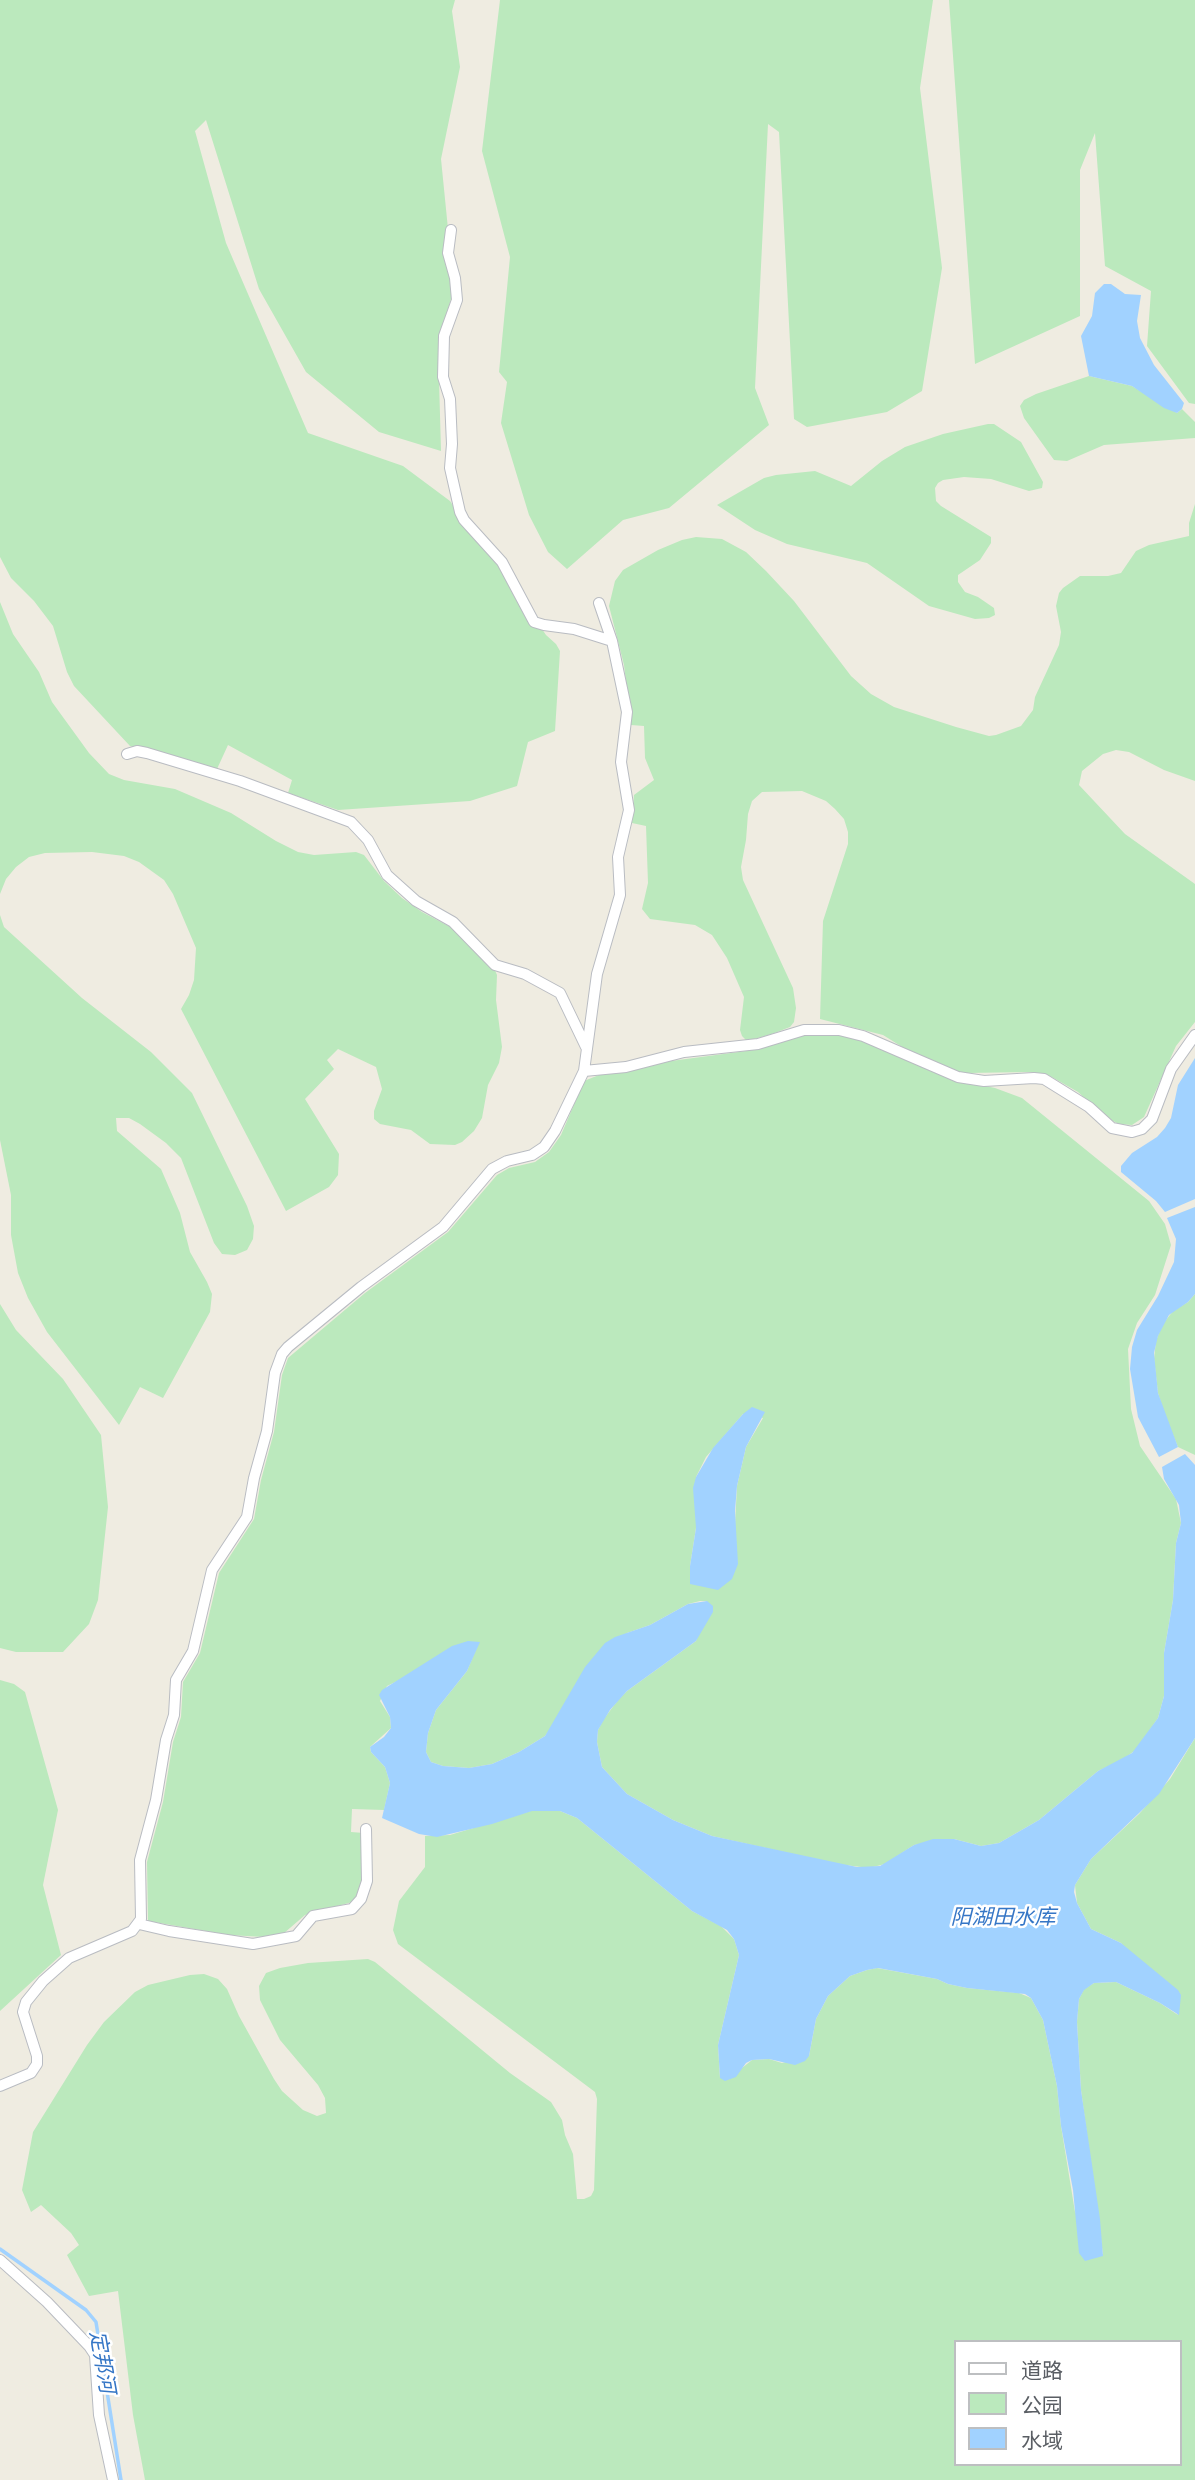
<!DOCTYPE html>
<html>
<head>
<meta charset="utf-8">
<style>
  body { margin:0 }
  #map { position:relative; width:1195px; height:2480px; overflow:hidden; background:#efece1; font-family:Raleway,"Noto Sans SC",sans-serif }
  canvas { display:block }
  .legend { position:absolute; left:954px; top:2340px; width:228px; height:126px; box-sizing:border-box; background:#fff; border:2px solid #bdbfc1; margin:0; padding:9px 12px; list-style:none; font-size:21px; color:#5a5e64 }
  .legend li { display:flex; align-items:center; gap:14px; height:35px }
  .legend b { width:35px; border:2px solid #bdbfc1 }
</style>
</head>
<body>
<div id="map">
<canvas width="1195" height="2480"></canvas>
<ul class="legend">
<li><b style="height:9px;background:#fff"></b>道路</li>
<li><b style="height:19px;background:#bbe9bd"></b>公园</li>
<li><b style="height:19px;background:#a1d2ff"></b>水域</li>
</ul>
</div>
<script>
const c = document.querySelector('canvas').getContext('2d');
c.lineJoin = 'round';
function paint(path, color) {
  c.fillStyle = color;
  c.fill(path, 'evenodd');
}
function poly(rows) {
  const path = new Path2D();
  for (const r of rows) {
    path.moveTo(r[0], r[1]);
    for (let i = 2; i < r.length; i += 2) path.lineTo(r[i], r[i + 1]);
  }
  return path;
}
function stroke(path, color, width, dash) {
  c.strokeStyle = color;
  c.lineWidth = width;
  c.lineCap = dash ? 'butt' : 'round';
  c.setLineDash(dash || []);
  c.stroke(path);
}
function write(font, color, halo, rows, align = 'center') {
  c.font = font + ' Raleway,"Noto Sans SC",sans-serif';
  c.lineWidth = 5;
  c.setLineDash([]);
  c.textBaseline = 'middle';
  c.strokeStyle = halo;
  c.fillStyle = color;
  for (const [text, x, y, turn = 0] of rows) {
    c.save();
    c.translate(x, y);
    c.rotate((+turn || 0) * Math.PI / 180);
    c.textAlign = isNaN(turn) ? turn : align;
    if (halo) c.strokeText(text, 0, 0);
    c.fillText(text, 0, 0);
    c.restore();
  }
}
const green = poly([
  [0,0,455,0,452,11,460,67,441,159,454,289,438,343,441,451,379,432,306,372,259,289,206,120,195,131,226,243,308,433,403,466,450,501,472,534,496,561,546,635,556,644,560,651,555,731,528,742,517,786,470,801,338,810,288,793,292,780,228,745,217,769,130,746,74,686,67,672,53,626,34,601,11,578,0,557],
  [500,0,933,0,920,88,942,268,922,391,887,412,807,427,794,419,779,132,768,124,755,388,769,425,669,508,623,520,567,569,548,552,529,515,501,423,507,382,499,372,510,257,482,151],
  [949,0,1195,0,1195,404,1189,403,1147,346,1151,291,1105,266,1095,133,1080,170,1080,316,975,364],
  [1089,376,1132,386,1177,413,1182,409,1195,422,1195,438,1104,445,1067,461,1054,460,1024,418,1020,406,1024,400,1036,394],
  [988,424,994,424,1021,442,1043,482,1042,488,1029,491,991,479,964,477,943,480,938,483,935,488,936,501,941,506,991,537,991,543,980,560,958,575,958,582,965,592,978,597,994,608,995,615,989,618,975,619,929,606,867,563,787,544,755,530,717,505,764,478,776,475,815,471,851,486,882,461,905,447,943,434],
  [1195,504,1195,781,1164,770,1129,752,1116,750,1103,754,1082,771,1079,785,1125,834,1195,884,1195,1022,1176,1046,1144,1117,1132,1125,1119,1124,1107,1118,1078,1092,1050,1076,1031,1072,966,1073,946,1070,928,1063,883,1035,820,1019,823,921,848,844,848,832,844,819,835,809,826,801,802,791,762,792,752,801,748,814,746,840,741,867,743,880,793,988,796,1008,794,1022,790,1027,772,1034,747,1041,742,1036,740,1030,744,997,727,958,712,935,695,925,650,919,642,909,648,883,646,826,632,823,634,795,654,780,645,758,644,726,631,725,624,665,609,606,615,581,623,570,658,550,682,540,696,537,722,539,746,552,766,571,794,601,851,676,871,694,894,707,956,727,989,736,996,735,1021,726,1033,710,1035,697,1059,645,1061,632,1056,606,1059,593,1063,588,1080,576,1108,576,1121,573,1136,551,1149,545,1189,536,1189,523],
  [0,602,13,634,39,672,52,702,89,753,109,774,124,780,175,789,231,813,276,841,298,852,314,855,356,852,364,855,384,881,402,898,422,912,458,931,494,968,497,975,496,1000,502,1047,499,1063,488,1085,482,1118,474,1131,462,1142,455,1145,430,1144,411,1130,380,1124,374,1119,374,1111,382,1089,376,1067,338,1049,327,1060,334,1069,305,1099,339,1154,338,1175,329,1187,286,1211,181,1009,189,995,194,980,196,948,173,894,164,880,139,862,124,856,92,852,45,853,29,857,16,867,6,879,0,894],
  [0,915,4,927,82,998,151,1052,192,1093,247,1206,254,1226,253,1239,247,1250,235,1255,222,1254,214,1243,181,1158,166,1143,140,1124,129,1118,116,1118,117,1131,161,1169,180,1213,190,1252,207,1282,212,1294,210,1312,163,1398,140,1387,119,1425,47,1332,28,1298,18,1273,11,1235,11,1195,0,1140],
  [810,1033,833,1034,861,1039,962,1081,995,1088,1022,1098,1149,1201,1165,1224,1171,1245,1155,1295,1137,1323,1128,1349,1131,1409,1140,1446,1176,1499,1181,1523,1176,1543,1173,1600,1164,1653,1164,1696,1158,1718,1137,1749,1122,1760,1098,1771,1039,1820,999,1843,981,1846,954,1839,914,1845,885,1864,869,1868,837,1864,712,1836,673,1820,627,1794,602,1767,597,1742,598,1730,603,1720,618,1700,627,1691,696,1641,707,1601,700,1601,688,1604,650,1625,627,1633,545,1736,519,1752,492,1764,469,1768,443,1766,431,1762,426,1752,428,1733,436,1710,467,1671,479,1642,387,1686,380,1701,390,1717,391,1728,370,1747,371,1752,385,1767,390,1783,384,1810,352,1809,351,1832,364,1833,364,1884,359,1894,352,1902,305,1915,283,1934,264,1937,229,1935,148,1921,147,1862,163,1802,173,1742,181,1717,183,1682,200,1653,219,1573,254,1519,261,1480,274,1432,282,1375,288,1358,365,1293,448,1232,497,1175,509,1168,535,1162,549,1152,561,1135,584,1081,599,1075,656,1063,746,1051],
  [743,1414,763,1418,746,1447,737,1486,735,1524,690,1584,690,1566,696,1528,696,1477,706,1457],
  [1195,1294,1195,1455,1178,1447,1165,1416,1158,1393,1154,1359,1156,1341,1162,1325,1173,1311,1188,1302],
  [0,1304,16,1330,63,1379,101,1435,108,1507,98,1600,89,1624,63,1652,16,1652,0,1648],
  [0,1680,14,1684,25,1692,58,1810,43,1885,61,1955,0,2011],
  [1195,1738,1195,2480,145,2480,133,2415,118,2291,89,2296,67,2255,79,2245,71,2233,41,2205,31,2212,22,2190,33,2132,87,2045,104,2022,135,1992,148,1985,190,1975,204,1974,218,1979,227,1989,239,2016,274,2079,282,2091,303,2110,317,2116,326,2113,325,2098,318,2085,280,2040,260,2000,259,1986,266,1973,280,1968,308,1963,368,1959,375,1962,510,2073,551,2102,562,2120,565,2135,573,2154,577,2199,584,2199,591,2196,594,2190,597,2099,595,2092,398,1944,393,1930,399,1901,425,1867,425,1836,450,1835,537,1809,560,1811,577,1818,692,1911,721,1926,734,1939,739,1955,718,2045,720,2078,742,2068,752,2060,769,2059,782,2063,809,2056,816,2019,828,1996,850,1976,867,1970,877,1968,937,1979,948,1984,967,1988,1019,1993,1031,1998,1043,2020,1057,2086,1061,2126,1075,2212,1103,2255,1081,2090,1077,2022,1079,1999,1084,1989,1094,1983,1116,1982,1160,2003,1178,2015,1121,1943,1091,1929,1077,1903,1075,1885,1091,1859,1139,1814,1170,1779],
  [955,2342,1179,2342,1179,2464,955,2464]
]);
const water = poly([
  [1104,284,1111,284,1125,294,1141,295,1137,321,1140,338,1154,365,1184,403,1182,409,1177,413,1164,408,1132,386,1089,376,1081,336,1092,316,1095,293],
  [1195,1058,1195,1199,1165,1212,1156,1201,1121,1172,1121,1166,1132,1153,1157,1137,1165,1128,1171,1118,1178,1085],
  [1195,1207,1195,1294,1188,1302,1169,1315,1158,1336,1154,1353,1158,1393,1178,1447,1159,1457,1138,1417,1130,1369,1132,1347,1137,1330,1158,1296,1174,1262,1176,1239,1167,1218],
  [752,1407,765,1412,746,1447,737,1486,735,1511,738,1564,732,1579,718,1590,690,1584,690,1566,696,1528,693,1488,696,1477,713,1448,743,1414],
  [1185,1454,1195,1465,1195,1738,1159,1794,1091,1859,1075,1885,1074,1892,1077,1903,1091,1929,1121,1943,1178,1990,1181,1995,1179,2015,1160,2003,1116,1982,1094,1983,1084,1990,1079,1999,1077,2022,1081,2090,1100,2219,1103,2256,1085,2261,1079,2253,1073,2190,1061,2126,1057,2086,1043,2020,1031,1998,1025,1994,967,1988,948,1984,937,1979,878,1968,867,1970,850,1976,828,1996,816,2019,809,2056,805,2061,795,2065,769,2059,752,2060,746,2063,736,2077,725,2081,720,2078,718,2045,739,1955,734,1939,727,1930,692,1911,577,1818,560,1811,532,1811,492,1824,437,1837,419,1834,382,1818,390,1783,385,1767,371,1752,370,1747,384,1737,391,1728,390,1717,379,1695,382,1690,452,1646,468,1641,480,1642,467,1671,436,1710,428,1733,426,1752,431,1762,443,1766,469,1768,492,1764,519,1752,545,1736,585,1667,605,1643,615,1637,650,1625,688,1604,707,1601,713,1606,713,1612,696,1641,627,1691,610,1710,598,1730,597,1742,602,1767,627,1794,673,1820,712,1836,857,1867,880,1866,914,1845,933,1839,954,1839,981,1846,999,1843,1039,1820,1098,1771,1132,1753,1158,1718,1164,1696,1164,1653,1173,1600,1176,1543,1181,1523,1179,1505,1164,1479,1162,1467]
]);
const stream = poly([
  [0,2249,86,2310,96,2322,121,2480]
]);
const minor = poly([
  [451,230,448,253,455,278,457,300,444,336,443,377,450,399,452,444,450,468,460,512,464,520,502,562,534,622,544,625,574,629,612,641],
  [127,754,137,751,147,753,240,781,351,822,368,840,387,875,416,901,453,922,495,965,525,974,560,993,586,1047],
  [584,1071,626,1067,684,1052,758,1044,804,1030,839,1030,863,1036,958,1077,984,1081,1034,1078,1044,1079,1089,1107,1112,1128,1132,1132,1142,1129,1152,1119,1171,1069,1195,1035],
  [139,1924,169,1931,253,1944,296,1936,313,1916,352,1909,361,1899,367,1881,366,1829],
  [0,2086,31,2073,37,2064,37,2056,23,2012,26,2002,43,1981,69,1958,132,1931,141,1919,140,1860,156,1800,166,1740,174,1715,176,1680,193,1651,212,1570,247,1517,254,1478,267,1431,275,1373,282,1354,288,1347,361,1287,443,1227,492,1169,507,1161,532,1155,544,1147,555,1131,584,1071,597,974,620,895,618,857,629,810,621,762,627,712,612,641,599,603],
  [0,2260,47,2302,89,2346,95,2355,99,2415,113,2480]
]);
const waterNames = [
  ["阳湖田水库",1003,1918],
  ["定邦河",102,2362,80]
];
paint(green, '#bbe9bd');
paint(water, '#a1d2ff');
stroke(stream, '#a1d2ff', 3.5);
stroke(minor, '#b9bcc2', 12);
stroke(minor, '#fff', 10);
write('italic 21px', '#3576c6', '#fff', waterNames);
</script>
</body>
</html>
